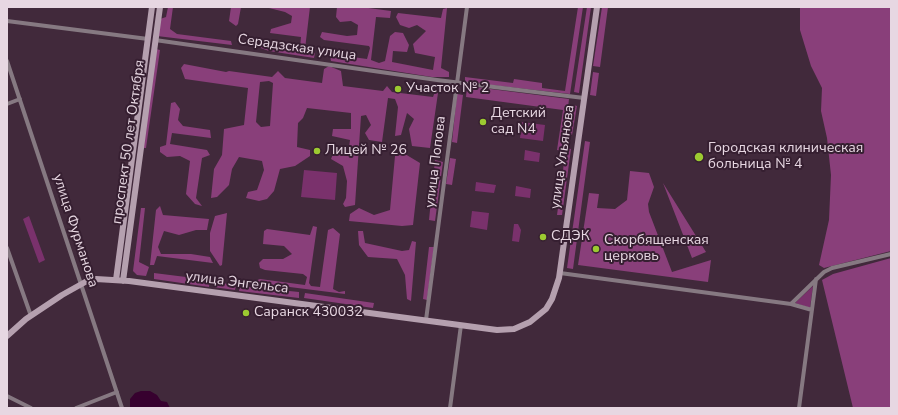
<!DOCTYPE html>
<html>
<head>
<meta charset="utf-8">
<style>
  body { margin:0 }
  #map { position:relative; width:898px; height:415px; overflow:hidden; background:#41293b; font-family:"Nunito Sans",sans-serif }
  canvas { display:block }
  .frame { position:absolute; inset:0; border:8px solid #e7d7e2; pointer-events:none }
</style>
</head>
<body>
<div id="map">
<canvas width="898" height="415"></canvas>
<div class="frame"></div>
</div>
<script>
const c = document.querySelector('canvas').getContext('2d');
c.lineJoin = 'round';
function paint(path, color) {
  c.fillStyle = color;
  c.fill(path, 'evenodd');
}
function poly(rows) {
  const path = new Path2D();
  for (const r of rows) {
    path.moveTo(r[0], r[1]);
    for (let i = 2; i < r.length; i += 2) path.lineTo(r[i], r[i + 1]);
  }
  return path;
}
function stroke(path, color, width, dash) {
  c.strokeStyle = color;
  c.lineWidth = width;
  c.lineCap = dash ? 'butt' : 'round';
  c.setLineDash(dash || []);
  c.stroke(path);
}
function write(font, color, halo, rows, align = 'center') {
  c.font = font + ' "Nunito Sans",sans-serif';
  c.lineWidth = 4;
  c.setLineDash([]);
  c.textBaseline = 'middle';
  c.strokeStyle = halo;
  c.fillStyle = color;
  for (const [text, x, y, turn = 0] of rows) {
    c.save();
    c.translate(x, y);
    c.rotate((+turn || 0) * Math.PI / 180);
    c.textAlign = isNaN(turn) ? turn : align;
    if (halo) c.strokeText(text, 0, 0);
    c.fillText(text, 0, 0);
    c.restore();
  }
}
const green = poly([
  [522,122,545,125,543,141,520,138],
  [525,150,540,153,539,162,524,160],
  [304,170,337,173,335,200,301,197],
  [476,182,496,185,494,193,475,191],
  [516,186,531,189,530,198,515,196],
  [472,211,489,213,487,230,470,227],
  [29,216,45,260,39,263,23,219],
  [514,224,518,224,521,230,519,242,512,241],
  [813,286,810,308,795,303]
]);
const forest = poly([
  [168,7,173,7,170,29,177,34,231,41,232,45,157,36,160,19,166,17],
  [231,7,241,7,238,24,236,26,229,21],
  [265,7,310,7,305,49,315,53,314,58,269,51,255,46,256,44,298,51,300,48,301,37,270,33,271,29,291,23,292,16,285,12],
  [337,7,361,7,391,11,390,18,376,17,371,60,379,63,385,61,390,36,395,32,403,33,409,45,407,52,393,51,392,62,433,70,435,57,415,53,413,44,426,31,417,25,409,28,400,25,396,17,398,13,441,18,443,9,447,8,441,68,449,72,449,77,432,77,331,61,330,56,338,55,367,59,370,48,369,46,324,40,320,37,322,32,347,36,357,35,358,25,351,21,340,22,336,17],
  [578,7,583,7,570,94,465,82,465,77,513,83,514,79,542,83,542,88,565,91],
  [587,7,591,7,579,93,574,92],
  [602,7,608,7,600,67,593,66],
  [800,7,891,7,891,251,824,268,819,265,829,220,831,175,827,138,821,111,822,88,811,66,800,30],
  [156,49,160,50,146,148,142,148],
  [184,64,226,72,229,71,272,77,278,71,285,78,322,83,324,69,329,66,341,71,343,86,383,91,387,86,392,92,433,97,436,89,438,93,430,148,412,146,409,129,414,119,407,113,401,135,395,136,398,107,395,99,388,98,382,142,369,140,365,133,371,125,366,115,361,116,355,205,345,207,343,204,346,198,347,181,343,166,331,159,333,154,348,155,350,140,332,136,333,129,351,129,351,113,307,108,303,118,298,123,297,147,310,150,310,156,295,166,280,169,274,191,267,199,259,201,246,198,248,192,257,190,264,170,262,161,239,157,232,169,229,185,217,197,211,198,214,169,222,155,224,129,244,125,248,88,185,79,181,68],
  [269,81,273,83,270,126,261,127,256,122,260,82],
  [593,72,599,73,596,96,590,95],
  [467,86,569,99,563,151,557,150,563,110,466,97],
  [457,94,463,95,457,143,452,142],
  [175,102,180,109,178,120,183,126,210,130,211,138,172,133,170,144,207,150,210,155,202,158,196,198,202,206,195,204,186,194,190,161,180,156,167,157,160,152,160,147,166,145,171,103],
  [573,105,577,106,572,135,569,134],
  [585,141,590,142,573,269,567,268],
  [566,148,571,149,562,215,557,215],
  [405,154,420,163,413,225,402,226,349,221,350,214,359,208,374,215,390,210,395,156],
  [450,158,456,159,452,185,446,184],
  [435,160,443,162,435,221,429,220],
  [630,171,649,173,654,187,648,204,649,212,672,272,711,260,708,282,578,265,589,193,599,194,597,208,615,209,627,200],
  [663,183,706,252,692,258],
  [160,206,163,215,209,219,207,230,196,230,179,235,164,231,158,247,161,254,191,254,210,257,213,263,157,256,154,265,150,265,156,210],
  [141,208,145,208,139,262,149,267,146,276,137,275,133,271],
  [227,213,222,265,220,266,210,251,210,233,215,216],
  [313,226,317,227,309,283,311,286,320,287,328,230,333,228,340,234,333,289,339,292,345,291,345,294,258,283,255,281,260,279,305,285,307,277,303,274,265,270,260,268,259,263,263,259,283,259,292,254,284,246,263,244,264,231,267,229,310,235],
  [358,231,363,231,365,243,402,251,409,250,412,241,416,242,411,301,407,299,405,275,397,259,368,257,359,245],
  [429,247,434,247,427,300,423,299],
  [891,258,891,408,853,408,822,280,833,274],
  [154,273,210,280,209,287,154,279],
  [214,282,236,285,235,290,213,287],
  [240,286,299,292,299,298,239,291],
  [305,293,374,303,373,308,304,298]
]);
const water = poly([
  [141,391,150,391,157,395,161,401,167,402,170,408,130,408,130,399,135,393]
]);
const street = poly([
  [7,21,148,39],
  [155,40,437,80,584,98],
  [7,61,122,408],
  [7,104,20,99],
  [7,248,31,316],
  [560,273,791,304,812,310],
  [791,304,824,272,832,268,891,254],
  [426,320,467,7],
  [7,396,31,408],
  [76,408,117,392],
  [450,408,461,325],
  [799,408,816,279]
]);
const secondary = poly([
  [116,280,152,7],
  [123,281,160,7],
  [7,336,26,319,62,295,87,281,96,279,129,281,497,330,514,329,530,322,546,309,552,299,559,278,597,7]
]);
const markers = [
  [398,89,4,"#9cca31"],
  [483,122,4,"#9cca31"],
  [317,151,4,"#9cca31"],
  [699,157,5,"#9cca31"],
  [543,237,4,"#9cca31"],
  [596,249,4,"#9cca31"],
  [246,313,4,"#9cca31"]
];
const streetNames = [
  ["Серадзская улица",297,48,8],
  ["проспект 50 лет Октября",129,142,-82],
  ["улица Ульянова",563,157,-82],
  ["улица Попова",436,162,-83],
  ["улица Фурманова",75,231,72],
  ["улица Энгельса",237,283,7]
];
const poiNames = [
  ["Участок № 2",406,89],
  ["Детский",491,114],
  ["сад N4",491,130],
  ["Городская клиническая",708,149],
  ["больница № 4",708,165],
  ["Лицей № 26",325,151],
  ["СДЭК",551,237],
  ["Скорбященская",604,241],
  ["церковь",604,257],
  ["Саранск 430032",254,313]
];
paint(green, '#7a316c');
paint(forest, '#893f7a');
paint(water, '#37012f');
stroke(street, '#867982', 4);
stroke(secondary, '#b5a0af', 6);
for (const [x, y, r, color] of markers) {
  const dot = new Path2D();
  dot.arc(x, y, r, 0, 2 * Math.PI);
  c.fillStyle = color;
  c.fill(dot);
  stroke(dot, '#361f31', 1.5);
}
write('14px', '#e7d7e2', '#361f31', streetNames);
write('14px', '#e7d7e2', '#361f31', poiNames, 'left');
</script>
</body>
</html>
